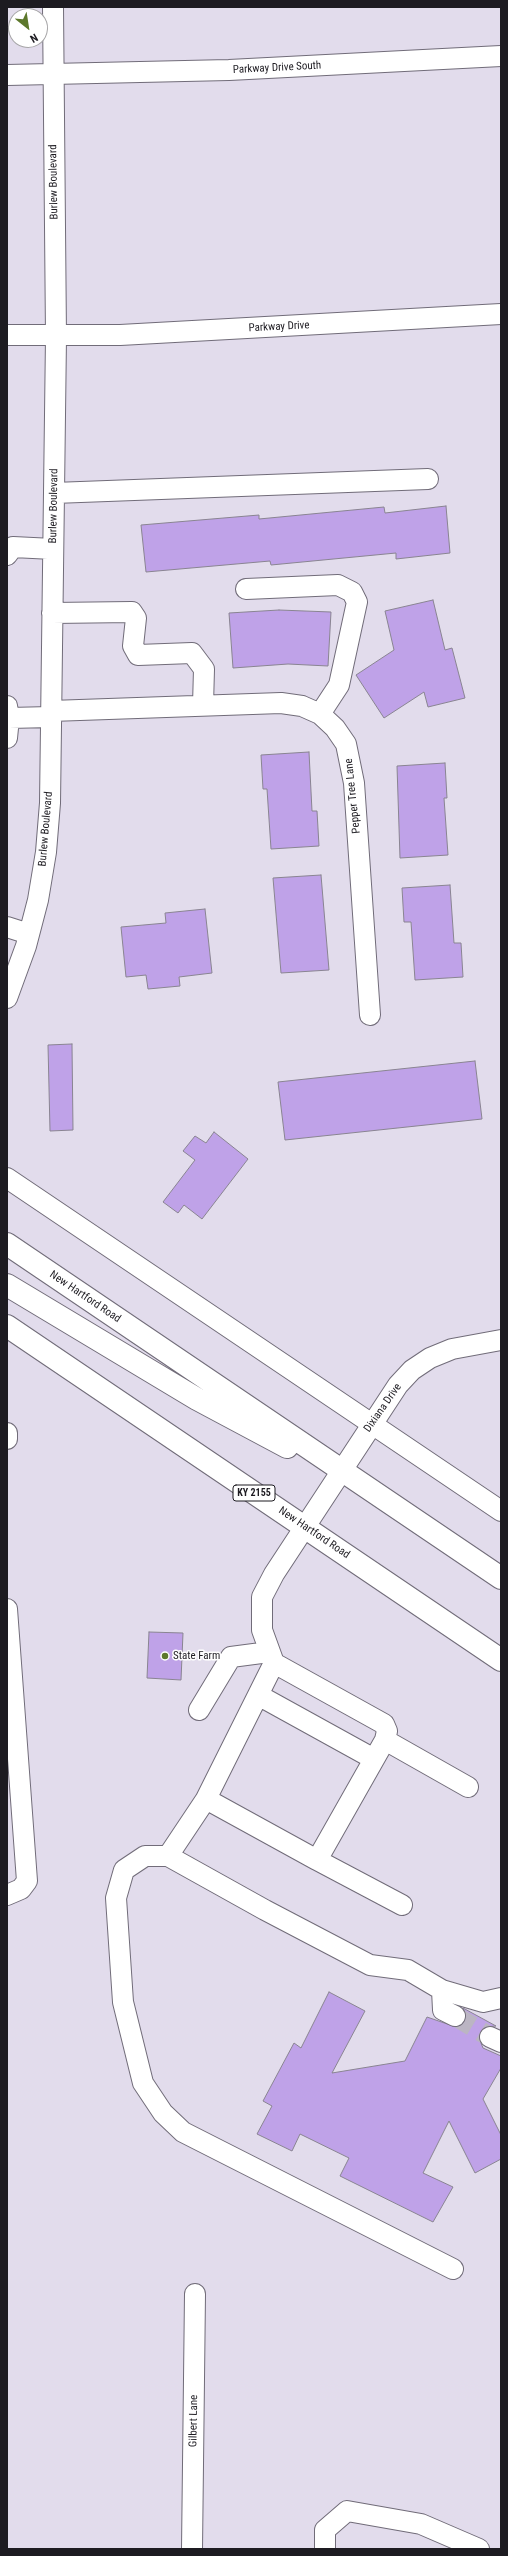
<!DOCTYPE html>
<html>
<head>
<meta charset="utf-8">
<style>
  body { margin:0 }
  #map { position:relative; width:508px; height:2556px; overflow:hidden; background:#e2dcec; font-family:"Roboto Condensed",sans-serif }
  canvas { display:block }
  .frame { position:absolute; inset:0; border:8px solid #1d1b21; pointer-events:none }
  .north { position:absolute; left:8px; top:8px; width:40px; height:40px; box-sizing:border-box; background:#fff; border:1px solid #a5a4a6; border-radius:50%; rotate:150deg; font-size:11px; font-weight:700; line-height:16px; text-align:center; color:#1d1b21 }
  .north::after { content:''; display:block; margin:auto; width:14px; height:18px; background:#5d782c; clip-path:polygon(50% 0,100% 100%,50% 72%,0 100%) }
</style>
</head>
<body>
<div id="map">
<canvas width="508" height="2556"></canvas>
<div class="frame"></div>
<div class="north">N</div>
</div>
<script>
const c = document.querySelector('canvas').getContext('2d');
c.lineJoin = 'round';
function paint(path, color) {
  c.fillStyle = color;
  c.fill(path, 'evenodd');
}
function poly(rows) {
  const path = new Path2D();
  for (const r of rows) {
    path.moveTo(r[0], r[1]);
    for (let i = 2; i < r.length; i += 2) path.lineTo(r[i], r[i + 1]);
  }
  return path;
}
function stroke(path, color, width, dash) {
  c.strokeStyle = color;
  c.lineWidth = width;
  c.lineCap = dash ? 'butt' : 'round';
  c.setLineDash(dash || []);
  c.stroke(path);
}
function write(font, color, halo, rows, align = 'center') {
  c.font = font + ' "Roboto Condensed",sans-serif';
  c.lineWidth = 3;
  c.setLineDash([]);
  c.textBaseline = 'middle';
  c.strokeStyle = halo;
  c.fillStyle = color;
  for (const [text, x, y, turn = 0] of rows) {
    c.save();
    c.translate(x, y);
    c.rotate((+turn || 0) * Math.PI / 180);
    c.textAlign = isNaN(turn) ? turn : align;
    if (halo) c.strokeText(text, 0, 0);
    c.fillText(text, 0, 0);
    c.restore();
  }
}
const building = poly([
  [446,506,450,553,396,559,396,553,271,565,270,561,146,572,141,525,259,515,259,519,384,507,385,513,446,506],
  [433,600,445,650,452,648,465,698,428,707,424,692,384,718,356,675,394,650,385,611,433,600],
  [279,610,331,612,328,666,288,664,233,668,229,613,279,610],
  [309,752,312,811,317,811,319,846,271,849,267,789,263,789,261,755,309,752],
  [445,763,447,798,444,798,448,855,400,858,397,766,445,763],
  [321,875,329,970,281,973,273,878,321,875],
  [450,885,454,943,461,943,463,977,415,980,411,922,404,922,402,888,450,885],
  [205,909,212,973,179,977,180,986,148,989,146,975,126,977,121,927,166,923,165,913,205,909],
  [72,1044,73,1130,50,1131,48,1045,72,1044],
  [475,1061,482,1119,285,1140,278,1082,475,1061],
  [214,1132,248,1159,202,1219,184,1205,178,1213,163,1202,195,1160,183,1151,195,1136,206,1143,214,1132],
  [149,1632,183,1633,181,1680,147,1678,149,1632],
  [329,1992,365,2011,332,2073,405,2061,427,2017,456,2027,465,2021,466,2015,463,2008,496,2026,484,2027,479,2038,483,2048,501,2056,501,2068,483,2099,501,2135,501,2159,475,2173,449,2121,423,2173,453,2187,433,2222,340,2176,349,2158,300,2134,292,2151,257,2134,272,2106,263,2101,294,2043,301,2048,329,1992]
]);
const minorTunnel = poly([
  [455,2016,490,2037]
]);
const minor = poly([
  [7,75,229,70,501,56],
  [7,335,120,335,501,314],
  [54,493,428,479],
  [7,555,13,547,53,549],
  [246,589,338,585,352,592,357,602,339,685,320,714],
  [52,613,132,612,136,618,133,646,138,655,192,653,204,669,203,705],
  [7,706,9,718,51,717],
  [51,711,281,703,302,706,320,714,335,728,346,744,354,783,370,1015],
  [7,738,9,718],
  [7,927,29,934],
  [7,998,26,946,38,900,46,852,50,803,56,337,53,7],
  [7,1178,501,1511],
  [7,1433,7,1439],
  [7,1609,27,1881,21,1889,7,1895],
  [274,1663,206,1799,317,1860,385,1740,387,1731,384,1724,274,1663,262,1630,262,1597,274,1574,398,1385,412,1370,430,1358,452,1349,501,1340],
  [258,1695,374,1759],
  [199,1710,231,1657,269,1652],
  [385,1740,468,1787],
  [206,1799,168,1856,145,1856,124,1870,116,1898,123,2002,143,2083,163,2113,183,2132,453,2269],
  [168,1856,265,1910,370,1965,408,1970,442,1990,483,2002,501,1998],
  [317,1860,402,1905],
  [442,1990,443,2010,455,2016],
  [490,2037,501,2042],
  [192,2549,195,2294],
  [325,2549,325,2530,347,2511,421,2524,479,2549]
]);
const major = poly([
  [7,1244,501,1578],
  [7,1285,197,1399,287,1447],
  [7,1326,501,1660]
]);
const markers = [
  [165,1656,4,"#5d782c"]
];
const shields = [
  [254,1493,42]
];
const shieldNames = [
  ["KY 2155",254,1493]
];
const streetNames = [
  ["Parkway Drive South",277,68,-3],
  ["Burlew Boulevard",54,182,-91],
  ["Parkway Drive",279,327,-3],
  ["Burlew Boulevard",54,506,-89],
  ["Pepper Tree Lane",353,796,-96],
  ["Burlew Boulevard",46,829,-85],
  ["New Hartford Road",85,1297,34],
  ["Dixiana Drive",383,1408,-55],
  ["New Hartford Road",314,1533,34],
  ["Gilbert Lane",194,2421,-89]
];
const poiNames = [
  ["State Farm",173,1656]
];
paint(building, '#bfa2e8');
stroke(building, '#898491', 1);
stroke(minorTunnel, '#bbb5c3', 20, [20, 10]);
stroke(minor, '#716c79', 22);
stroke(major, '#716c79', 24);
stroke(minor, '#fff', 20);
stroke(major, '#fff', 22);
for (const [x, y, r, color] of markers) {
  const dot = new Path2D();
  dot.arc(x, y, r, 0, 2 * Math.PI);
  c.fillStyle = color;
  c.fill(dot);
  stroke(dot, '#fff', 1.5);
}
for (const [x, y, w] of shields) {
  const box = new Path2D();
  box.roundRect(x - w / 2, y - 8, w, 16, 3);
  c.fillStyle = '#fff';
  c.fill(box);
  stroke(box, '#1d1b21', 1);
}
write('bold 10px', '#1d1b21', null, shieldNames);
write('11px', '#1d1b21', '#fff', streetNames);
write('11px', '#1d1b21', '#fff', poiNames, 'left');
</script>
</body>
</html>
